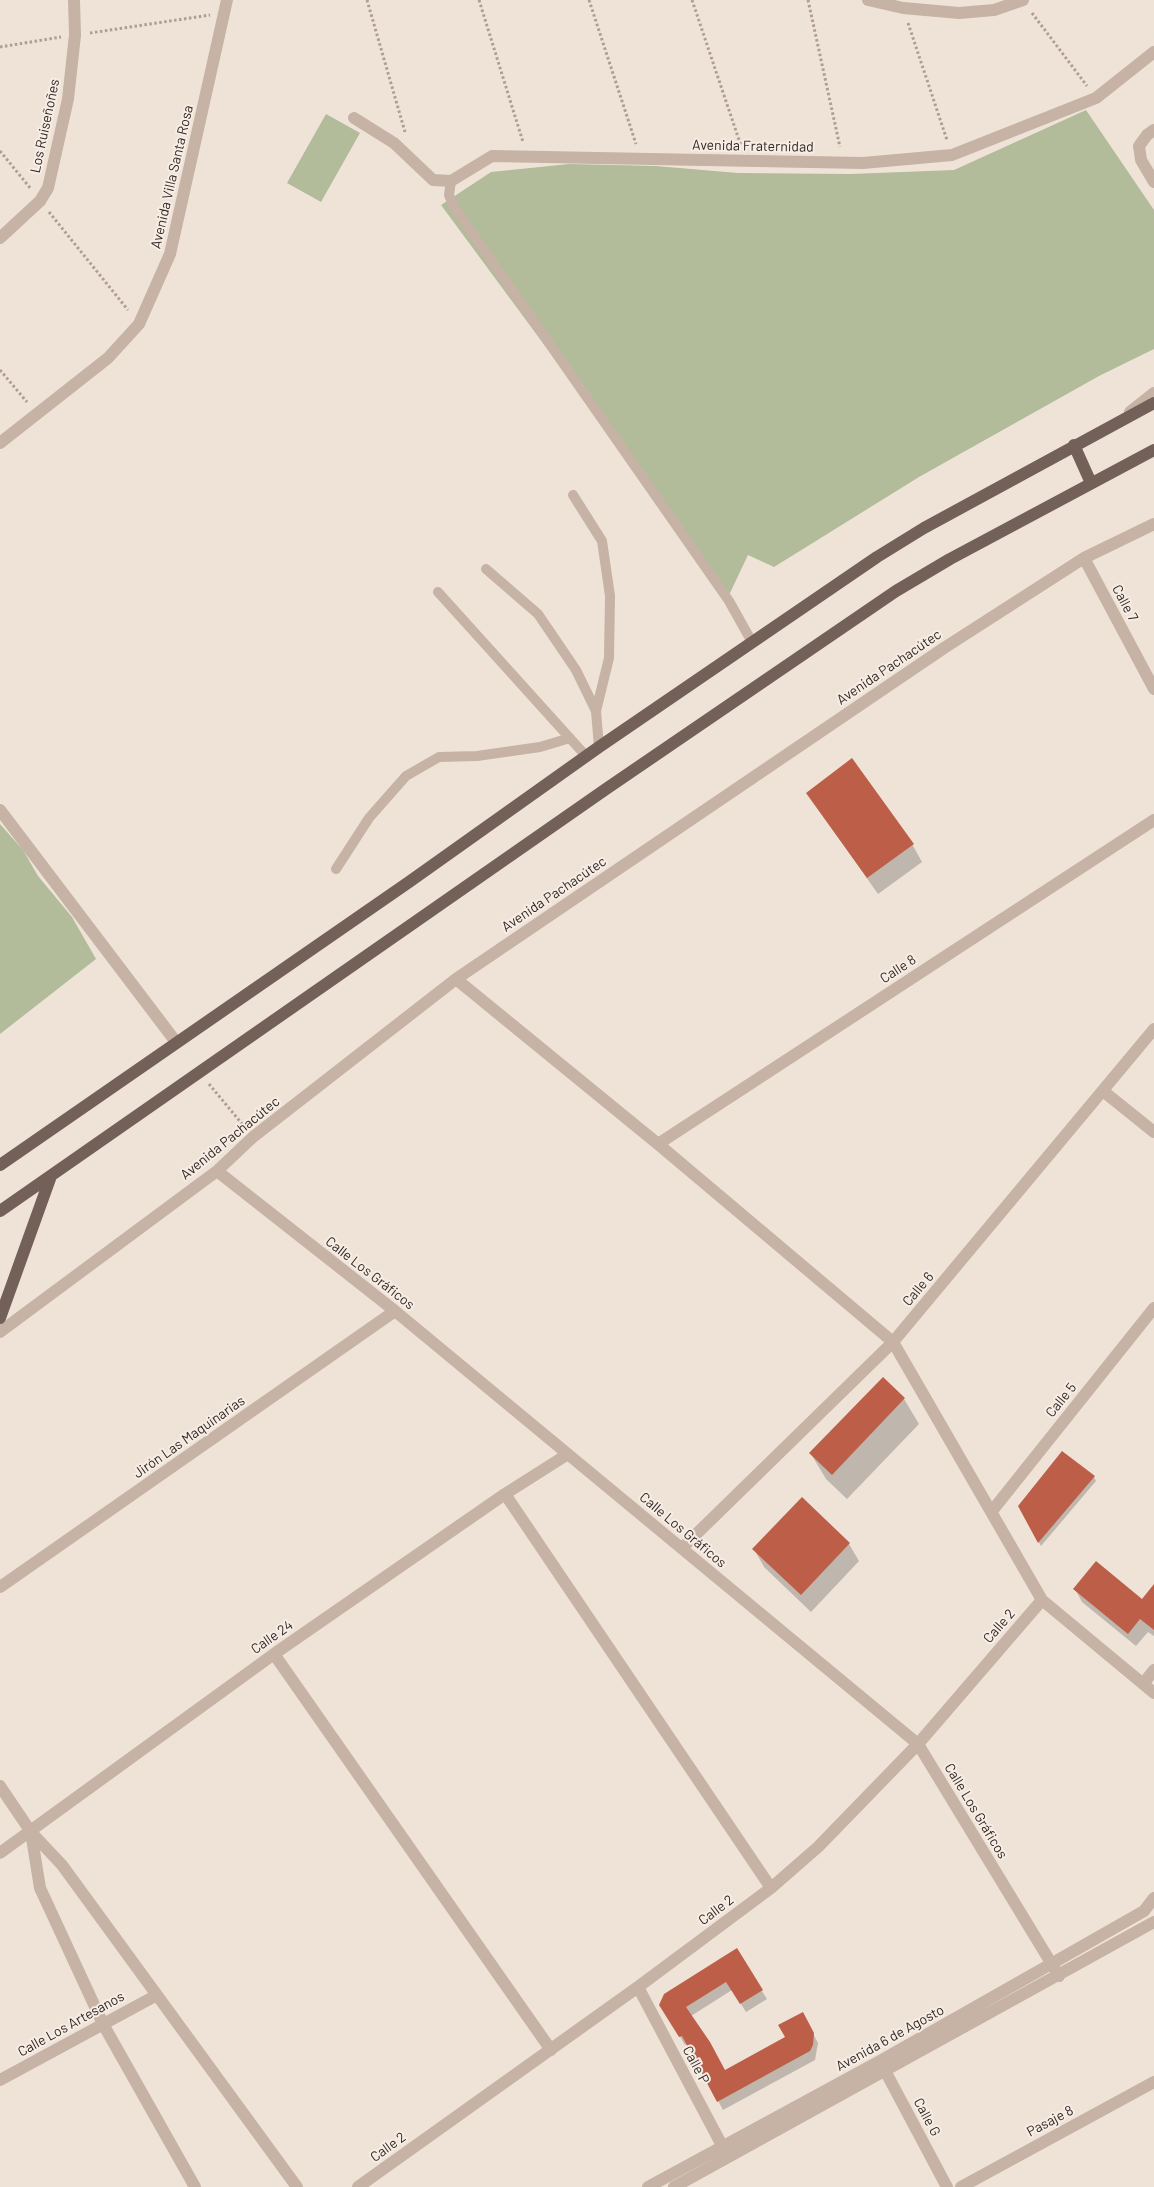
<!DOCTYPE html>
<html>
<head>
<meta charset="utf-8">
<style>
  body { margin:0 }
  canvas { display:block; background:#efe3d8 }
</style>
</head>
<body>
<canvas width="1154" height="2187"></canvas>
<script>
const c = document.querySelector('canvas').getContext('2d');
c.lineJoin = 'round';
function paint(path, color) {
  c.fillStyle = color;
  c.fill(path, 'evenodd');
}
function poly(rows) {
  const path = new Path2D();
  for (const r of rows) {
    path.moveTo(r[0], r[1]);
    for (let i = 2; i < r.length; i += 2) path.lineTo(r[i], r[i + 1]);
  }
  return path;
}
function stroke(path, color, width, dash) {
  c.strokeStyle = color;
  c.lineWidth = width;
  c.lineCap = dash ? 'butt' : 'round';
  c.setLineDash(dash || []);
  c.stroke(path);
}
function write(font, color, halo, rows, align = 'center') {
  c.font = font + ' Barlow,sans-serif';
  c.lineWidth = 4;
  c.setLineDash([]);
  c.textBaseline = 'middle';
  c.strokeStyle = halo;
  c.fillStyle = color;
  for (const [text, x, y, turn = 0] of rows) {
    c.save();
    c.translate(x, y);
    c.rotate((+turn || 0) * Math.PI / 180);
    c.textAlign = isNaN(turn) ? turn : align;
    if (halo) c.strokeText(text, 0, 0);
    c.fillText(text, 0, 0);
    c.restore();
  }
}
const green = poly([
  [1086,110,1154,210,1154,349,1099,376,919,477,774,567,748,555,729,595,441,205,491,172,569,164,656,166,738,173,851,174,954,170],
  [326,114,360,133,321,202,287,183],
  [0,824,23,850,38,876,72,917,96,959,0,1034]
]);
const shadow = poly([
  [807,793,912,844,922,862,878,894],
  [904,1399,919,1424,847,1499,826,1479,811,1454],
  [1094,1477,1096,1481,1041,1546,1019,1506],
  [802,1498,849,1544,859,1561,811,1612,764,1567,754,1549],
  [1154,1586,1154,1636,1148,1632,1136,1646,1082,1602,1075,1589,1143,1601],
  [736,1950,767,1999,746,2012,732,1990,691,2016,725,2071,787,2038,807,2022,818,2043,815,2060,723,2110,688,2044,685,2045,661,2005]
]);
const building = poly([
  [852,758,914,844,867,878,806,793],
  [883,1377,905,1398,832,1475,809,1453],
  [1062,1451,1095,1476,1038,1543,1018,1506],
  [802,1497,850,1543,801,1595,752,1549],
  [1096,1561,1142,1599,1154,1584,1154,1630,1140,1619,1128,1634,1073,1589],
  [737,1948,763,1990,740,2004,726,1982,686,2007,710,2042,725,2070,785,2037,778,2025,803,2012,814,2033,813,2045,810,2051,717,2102,682,2036,679,2037,659,2005,664,1994]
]);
const path = poly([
  [367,0,405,132],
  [479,0,523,142],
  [589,0,636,144],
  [692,0,741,146],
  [808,0,840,147],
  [1032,13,1087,86],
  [908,23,947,140],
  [90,33,210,15],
  [0,47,61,37],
  [0,151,31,189],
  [49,212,128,310],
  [0,370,27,402],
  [209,1084,243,1125]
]);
const service = poly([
  [451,181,449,195,454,207,729,601,752,642],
  [573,495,602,541,610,596,609,658,596,711,599,747],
  [486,569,538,614,576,670,596,711],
  [438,592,586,756],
  [336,869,369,818,406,776,439,757,477,756,540,747,570,738]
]);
const minor = poly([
  [868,0,903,8,959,13,994,10,1023,0],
  [354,118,394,143,433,180,451,181,492,156,863,163,952,155,1096,98,1154,52],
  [1154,130,1147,135,1139,146,1141,160,1154,182],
  [0,238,40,201,48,188,68,99,75,35,74,0],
  [1130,412,1154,393],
  [0,443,108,358,139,324,170,254,227,0],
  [1084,558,1154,689],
  [0,810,176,1042],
  [456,979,658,1144,893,1342,1042,1600,1154,1693],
  [1103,1091,1154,1132],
  [658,1144,1154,820],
  [217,1171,395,1311,918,1744,1059,1976],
  [0,1332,217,1171,253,1137,456,979,944,648,1084,558,1154,524],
  [505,1494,771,1888],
  [992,1511,1154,1308],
  [682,1548,893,1342,1154,1029],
  [0,1587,395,1311],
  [274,1654,551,2050],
  [1143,1684,1154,1670],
  [0,1786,31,1832,62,1865,297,2187],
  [31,1832,40,1888,103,2024,195,2187],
  [0,1853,274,1654,505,1494,568,1454],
  [638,1987,726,2153],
  [882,2065,947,2187],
  [0,2080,157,1995],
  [358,2187,638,1987,771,1888,818,1847,918,1744,1042,1600],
  [648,2187,880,2061,1051,1964,1144,1911,1154,1898],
  [674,2187,1154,1922],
  [961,2187,1154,2082]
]);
const primary = poly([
  [1074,445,1091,483],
  [0,1165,409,882,599,747,877,557,924,528,1154,403],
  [0,1211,606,789,896,591,950,559,1154,450],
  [0,1318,51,1176]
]);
const streetNames = [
  ["Los Ruiseñoñes",45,126,-78],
  ["Avenida Fraternidad",753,146,1],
  ["Avenida Villa Santa Rosa",172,177,-77],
  ["Calle 7",1125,603,62],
  ["Avenida Pachacútec",889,667,-34],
  ["Avenida Pachacútec",554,894,-34],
  ["Calle 8",898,969,-33],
  ["Avenida Pachacútec",230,1138,-39],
  ["Calle Los Gráficos",370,1273,38],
  ["Calle 6",918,1289,-50],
  ["Calle 5",1061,1400,-51],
  ["Jirón Las Maquinarias",189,1437,-35],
  ["Calle Los Gráficos",683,1530,40],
  ["Calle 2",999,1626,-49],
  ["Calle 24",272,1637,-35],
  ["Calle Los Gráficos",976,1811,59],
  ["Calle 2",716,1910,-37],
  ["Calle Los Artesanos",71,2024,-29],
  ["Avenida 6 de Agosto",890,2038,-29],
  ["Calle P",696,2065,62],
  ["Calle G",927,2117,62],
  ["Pasaje 8",1050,2121,-28],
  ["Calle 2",388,2147,-36]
];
paint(green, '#b2bc9a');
paint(shadow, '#0003');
paint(building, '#bd5f48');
stroke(path, '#b19d90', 3, [2.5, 2.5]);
stroke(service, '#c6b3a5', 10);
stroke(minor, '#c6b3a5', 12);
stroke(primary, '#736058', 12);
write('14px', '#322926', '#f7ede4', streetNames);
</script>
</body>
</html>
